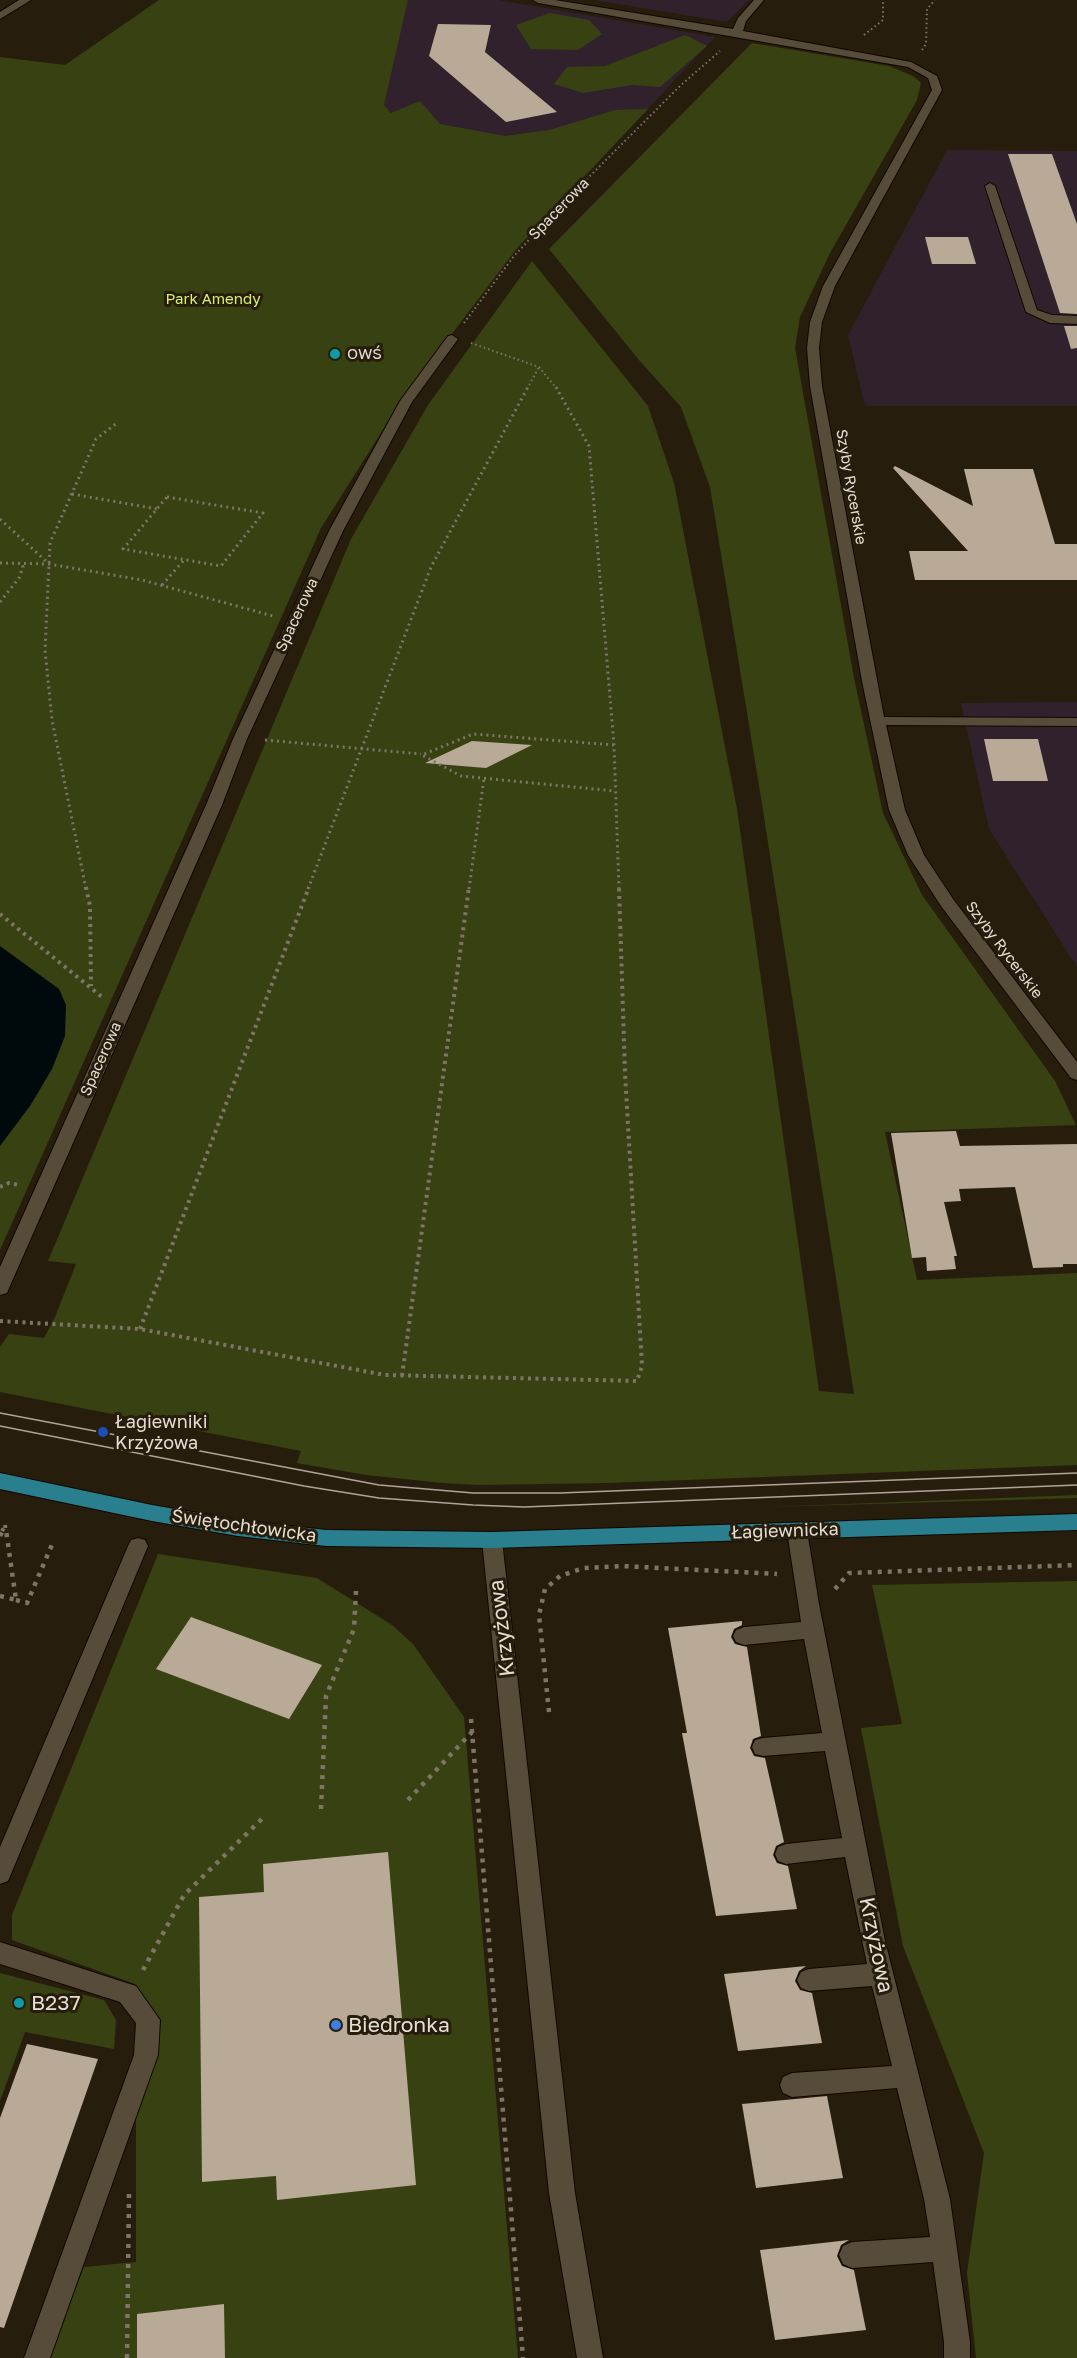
<!DOCTYPE html>
<html>
<head>
<meta charset="utf-8">
<style>
  body { margin:0 }
  canvas { display:block; background:#271d0d }
</style>
</head>
<body>
<canvas width="1077" height="2358"></canvas>
<script>
const c = document.querySelector('canvas').getContext('2d');
c.lineJoin = 'round';
function paint(path, color) {
  c.fillStyle = color;
  c.fill(path, 'evenodd');
}
function poly(rows) {
  const path = new Path2D();
  for (const r of rows) {
    path.moveTo(r[0], r[1]);
    for (let i = 2; i < r.length; i += 2) path.lineTo(r[i], r[i + 1]);
  }
  return path;
}
function stroke(path, color, width, dash) {
  c.strokeStyle = color;
  c.lineWidth = width;
  c.lineCap = dash ? 'butt' : 'round';
  c.setLineDash(dash || []);
  c.stroke(path);
}
function write(font, color, halo, rows, align = 'center') {
  c.font = font + ' "Golos Text",sans-serif';
  c.lineWidth = 6;
  c.setLineDash([]);
  c.textBaseline = 'middle';
  c.strokeStyle = halo;
  c.fillStyle = color;
  for (const [text, x, y, turn = 0] of rows) {
    c.save();
    c.translate(x, y);
    c.rotate((+turn || 0) * Math.PI / 180);
    c.textAlign = isNaN(turn) ? turn : align;
    if (halo) c.strokeText(text, 0, 0);
    c.fillText(text, 0, 0);
    c.restore();
  }
}
const industrial = poly([
  [408,0,498,0,715,37,518,247,384,105],
  [594,0,749,0,727,22],
  [947,150,1077,151,1077,406,865,406,848,335],
  [1077,702,1077,967,989,829,961,703]
]);
const green = poly([
  [159,0,408,0,384,105,391,113,420,101,440,124,505,136,549,130,615,110,648,109,518,247,403,398,321,528,0,1250,0,57,65,65],
  [550,13,589,20,602,34,578,50,531,49,516,25],
  [685,35,707,46,660,87,632,85,583,93,554,84,567,67,605,66],
  [752,43,889,66,913,76,921,83,917,100,830,253,800,317,795,348,854,678,883,813,922,895,1055,1081,1076,1125,885,1132,917,1280,1077,1273,1077,1465,607,1483,477,1485,443,1483,366,1475,297,1463,301,1451,0,1392,0,1347,9,1334,44,1338,55,1317,76,1264,48,1261,351,539,428,405,532,261,648,406,674,483,737,809,819,1391,854,1394,762,804,710,487,681,407,639,360,549,249],
  [1077,1495,1077,1498,769,1507],
  [158,1554,317,1578,392,1625,413,1644,464,1717,518,2358,49,2358,84,2267,136,2262,136,2113,157,2060,159,2018,135,1984,12,1940,12,1915],
  [1077,1581,1077,2358,976,2358,967,2273,984,2153,903,1946,861,1728,902,1724,872,1585],
  [0,1973,104,2000,116,2020,114,2049,25,2032,0,2101]
]);
const water = poly([
  [0,946,59,989,66,1005,65,1036,52,1069,30,1106,0,1146]
]);
const building = poly([
  [438,24,491,25,485,52,557,112,506,122,429,56],
  [1008,154,1052,154,1077,224,1077,314,1060,313],
  [925,237,968,237,976,264,932,264],
  [1064,326,1077,326,1077,348,1071,349],
  [895,466,973,506,964,469,1033,469,1055,544,1077,544,1077,580,915,580,909,551,968,551,893,468],
  [984,739,1038,739,1048,781,993,781],
  [472,741,532,745,486,768,425,763],
  [956,1131,960,1146,1077,1144,1077,1264,1063,1264,1063,1267,1033,1268,1015,1187,959,1189,961,1201,944,1202,957,1256,954,1256,956,1269,927,1271,926,1257,912,1258,891,1133],
  [191,1617,322,1665,289,1719,156,1669],
  [742,1621,742,1625,734,1629,731,1637,735,1644,747,1647,761,1736,753,1739,750,1748,754,1756,765,1758,784,1842,776,1846,773,1855,777,1863,788,1866,797,1909,716,1916,682,1733,687,1733,668,1628],
  [388,1852,416,2185,277,2200,276,2176,202,2182,199,1897,264,1892,263,1864],
  [806,1966,799,1971,795,1981,800,1990,812,1993,822,2043,738,2051,724,1974],
  [27,2044,98,2059,4,2328,0,2327,0,2118],
  [827,2096,843,2178,756,2188,742,2104],
  [849,2240,841,2245,837,2256,842,2266,854,2270,866,2330,775,2340,760,2250],
  [224,2304,225,2358,137,2358,137,2314]
]);
const pathFar3 = poly([
  [864,35,883,20,883,0],
  [922,50,926,44,927,9,935,0],
  [464,323,514,256,564,202,681,85,720,51],
  [471,343,539,367,557,389],
  [527,389,539,367]
]);
const pathFar2 = poly([
  [556,387,589,446,614,745,619,889],
  [72,494,157,509],
  [167,497,263,513,221,566,123,549,167,497],
  [0,519,49,564,142,580,273,616],
  [0,563,49,564],
  [162,585,184,560],
  [0,602,19,578,23,567,20,563],
  [265,740,421,754],
  [614,745,473,734,422,755,461,776,615,791],
  [86,889,52,720,45,650,50,543,96,439,117,423],
  [308,889,431,567,528,387],
  [469,889,484,778]
]);
const pathFar1 = poly([
  [86,887,90,906,91,986],
  [0,914,102,997],
  [0,1187,9,1183,19,1185],
  [0,1321,140,1329,385,1375,637,1381,642,1366,625,1073,619,887],
  [140,1329,309,887],
  [402,1376,469,887],
  [5,1525,6,1531],
  [2,1531,5,1526]
]);
const path = poly([
  [0,1536,3,1530],
  [835,1589,849,1573,1077,1565],
  [0,1596,16,1600,6,1530],
  [16,1600,27,1603,54,1540],
  [549,1712,539,1615,545,1589,560,1576,584,1568,622,1566,777,1574],
  [471,1719,523,2358],
  [408,1800,472,1732],
  [321,1809,326,1696,354,1629,356,1591],
  [143,1970,184,1895,266,1815],
  [127,2358,129,2194]
]);
const minor = poly([
  [19,0,31,0,0,19,0,12,19,0],
  [533,0,555,0,733,29,738,18,754,0,764,0,746,21,743,31,911,62,937,76,942,90,835,286,822,322,819,348,822,386,884,717,1077,718,1077,726,886,725,905,810,924,855,953,899,1077,1062,1077,1080,1071,1078,941,906,908,855,889,810,862,681,810,386,807,348,810,322,823,286,932,90,928,78,908,67,538,3,533,0],
  [990,183,995,186,1037,310,1052,315,1077,316,1077,324,1050,323,1026,312,985,186,990,183],
  [452,335,458,339,412,402,343,531,247,739,222,805,9,1288,7,1293,0,1295,0,1267,206,805,233,739,329,531,400,401,448,336,452,335],
  [797,1523,804,1525,807,1531,819,1604,885,1941,950,2199,970,2342,970,2358,944,2358,944,2342,933,2262,852,2268,843,2264,839,2255,843,2246,852,2242,930,2237,924,2199,897,2088,792,2097,783,2093,780,2085,783,2077,792,2073,892,2066,872,1986,809,1991,801,1988,797,1980,801,1972,809,1969,867,1964,845,1857,786,1864,778,1861,775,1854,778,1847,786,1844,842,1838,825,1751,763,1756,755,1754,752,1747,755,1740,763,1738,822,1733,804,1639,744,1645,736,1642,733,1636,736,1630,744,1627,801,1622,787,1531,790,1525,797,1523],
  [492,1532,499,1534,502,1540,575,2193,603,2358,577,2358,549,2193,482,1540,485,1534,492,1532],
  [138,1538,145,1540,148,1546,11,1874,8,1881,0,1884,0,1847,128,1546,131,1540,138,1538],
  [0,1942,136,1986,160,2020,158,2055,50,2358,24,2358,134,2055,136,2023,120,2002,0,1964,0,1942]
]);
const major = poly([
  [0,1473,152,1505,238,1520,326,1530,492,1532,1077,1514,1077,1530,492,1548,326,1546,238,1536,152,1521,0,1489,0,1473]
]);
const tram = poly([
  [0,1413,379,1485,473,1493,560,1493,1077,1473],
  [0,1426,304,1486,379,1498,473,1505,524,1507,1077,1485]
]);
const markers = [
  [335,354,6,"#0f9aa8"],
  [103,1432,6,"#1a4fb4"],
  [19,2003,6,"#0f9aa8"],
  [336,2025,6,"#3f7fe0"]
];
const farStreetnames = [
  ["Spacerowa",559,209,-46],
  ["Szyby Rycerskie",851,487,80],
  ["Spacerowa",297,615,-65],
  ["Szyby Rycerskie",1004,950,53],
  ["Spacerowa",101,1059,-66]
];
const farParknames = [
  ["Park Amendy",213,299]
];
const farPoinames = [
  ["OWŚ",347,354]
];
const poiNames = [
  ["Łagiewniki",115,1422],
  ["Krzyżowa",115,1443]
];
const streetNames = [
  ["Świętochłowicka",244,1526,8],
  ["Łagiewnicka",785,1531,-2]
];
const nearStreetnames = [
  ["Krzyżowa",502,1628,-97],
  ["Krzyżowa",876,1945,78]
];
const nearPoinames = [
  ["B237",31,2003],
  ["Biedronka",348,2025]
];
paint(industrial, '#30212c');
paint(green, '#384112');
paint(water, '#00090c');
paint(building, '#b8aa96');
stroke(minor, '#100700', 2);
stroke(major, '#100700', 2);
stroke(pathFar3, '#7e7568', 2, [1.5, 3]);
stroke(pathFar2, '#7e7568', 3, [2, 4]);
stroke(pathFar1, '#7e7568', 4, [3, 4.5]);
stroke(path, '#7e7568', 4.5, [4, 6]);
paint(minor, '#574b3a');
paint(major, '#2a7f8e');
stroke(tram, '#ada59a', 1.5);
for (const [x, y, r, color] of markers) {
  const dot = new Path2D();
  dot.arc(x, y, r, 0, 2 * Math.PI);
  c.fillStyle = color;
  c.fill(dot);
  stroke(dot, '#271d0d', 2);
}
write('15px', '#e5ded4', '#271d0d', farStreetnames);
write('15px', '#d5ef71', '#271d0d', farParknames);
write('15px', '#e5ded4', '#271d0d', farPoinames, 'left');
write('18px', '#e5ded4', '#271d0d', poiNames, 'left');
write('18px', '#e5ded4', '#271d0d', streetNames);
write('21px', '#e5ded4', '#271d0d', nearStreetnames);
write('21px', '#e5ded4', '#271d0d', nearPoinames, 'left');
</script>
</body>
</html>
